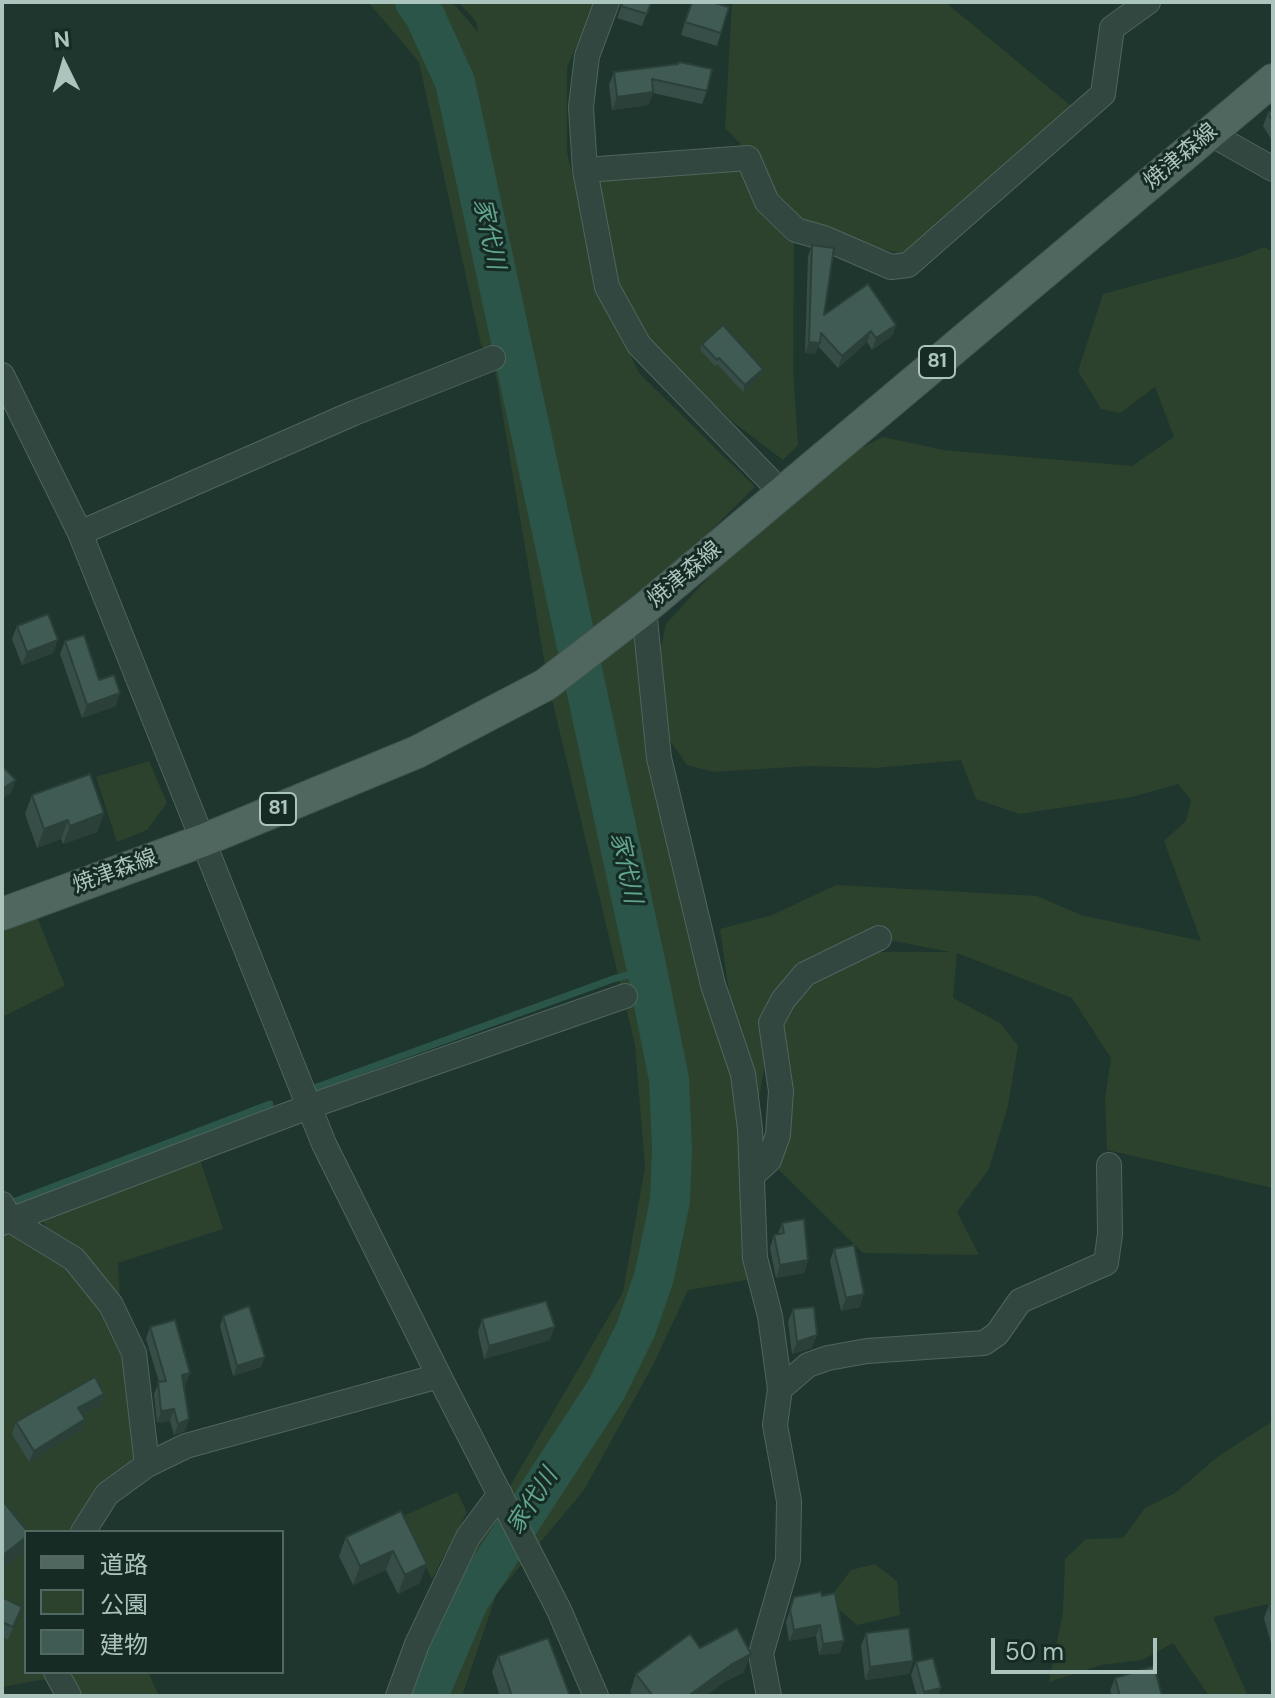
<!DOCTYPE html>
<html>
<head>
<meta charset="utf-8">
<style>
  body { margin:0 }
  #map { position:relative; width:1275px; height:1698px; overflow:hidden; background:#1e362e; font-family:"DM Sans","Noto Sans JP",sans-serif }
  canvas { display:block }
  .frame { position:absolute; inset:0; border:4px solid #abc4bd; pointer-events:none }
  .legend { position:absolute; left:24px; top:1530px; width:260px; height:144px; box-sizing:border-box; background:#172b25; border:2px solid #526862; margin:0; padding:10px 14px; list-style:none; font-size:24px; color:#abc4bd }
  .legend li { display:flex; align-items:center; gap:16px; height:40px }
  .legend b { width:40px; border:2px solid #526862 }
  .north { position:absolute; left:24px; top:24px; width:80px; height:80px; -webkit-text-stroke:6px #172b25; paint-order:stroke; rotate:355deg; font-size:22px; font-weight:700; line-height:32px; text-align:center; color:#abc4bd }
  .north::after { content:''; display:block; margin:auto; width:28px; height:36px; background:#abc4bd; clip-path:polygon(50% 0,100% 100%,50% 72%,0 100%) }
  .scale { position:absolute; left:991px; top:1638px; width:166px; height:36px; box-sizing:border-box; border:4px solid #abc4bd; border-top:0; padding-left:10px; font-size:24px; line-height:28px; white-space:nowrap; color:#abc4bd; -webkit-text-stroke:6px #172b25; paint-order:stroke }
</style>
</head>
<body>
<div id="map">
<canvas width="1275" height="1698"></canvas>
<div class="frame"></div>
<ul class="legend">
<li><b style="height:10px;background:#4f675f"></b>道路</li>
<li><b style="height:22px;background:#2c422c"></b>公園</li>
<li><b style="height:22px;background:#3f5b53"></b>建物</li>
</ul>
<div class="north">N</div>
<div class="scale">50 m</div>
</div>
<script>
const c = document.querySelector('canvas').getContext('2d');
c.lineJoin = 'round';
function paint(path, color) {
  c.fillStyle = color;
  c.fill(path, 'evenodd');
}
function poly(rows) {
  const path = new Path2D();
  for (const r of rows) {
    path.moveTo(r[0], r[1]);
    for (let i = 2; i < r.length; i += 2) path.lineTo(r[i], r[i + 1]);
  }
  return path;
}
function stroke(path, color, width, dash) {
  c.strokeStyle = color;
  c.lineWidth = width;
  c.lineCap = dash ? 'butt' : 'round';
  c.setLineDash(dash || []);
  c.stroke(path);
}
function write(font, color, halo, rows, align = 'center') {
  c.font = font + ' "DM Sans","Noto Sans JP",sans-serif';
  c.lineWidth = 6;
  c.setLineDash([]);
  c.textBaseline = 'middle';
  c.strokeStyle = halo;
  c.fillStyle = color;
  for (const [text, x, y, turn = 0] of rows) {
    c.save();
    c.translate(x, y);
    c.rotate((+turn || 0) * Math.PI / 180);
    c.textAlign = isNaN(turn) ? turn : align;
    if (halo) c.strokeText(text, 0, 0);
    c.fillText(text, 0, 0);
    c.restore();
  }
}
const green = poly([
  [368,2,452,2,478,32,476,21,458,2,596,2,567,67,567,152,600,291,639,373,755,487,637,603,653,685,666,624,796,481,883,437,943,450,1132,466,1174,437,1155,387,1120,413,1101,409,1078,371,1103,294,1239,257,1264,247,1273,252,1273,1188,1107,1150,1105,1099,1111,1058,1072,998,957,953,953,998,1000,1023,1018,1046,1008,1106,989,1169,957,1212,979,1255,863,1253,769,1160,771,1026,751,1147,746,1122,747,1280,688,1290,653,1365,584,1490,496,1595,462,1696,404,1696,450,1596,512,1483,623,1292,645,1167,635,1045,548,683,493,358,481,345,419,62],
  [654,694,669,739,687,765,714,772,808,766,876,768,961,760,976,799,1019,814,1132,797,1178,784,1191,800,1186,821,1164,841,1201,941,1081,915,1037,896,836,885,772,915,720,929,740,1070],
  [879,938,950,952,878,952,813,971,832,948],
  [732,2,945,2,1075,109,908,256,788,222,794,245,793,370,798,445,783,460,732,421,646,340,604,274,587,182,751,155,725,128],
  [149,761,167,803,147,830,117,842,96,777],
  [35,912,65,986,2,1017,2,925],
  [200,1160,223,1229,118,1263,120,1302,49,1230,39,1217],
  [8,1230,79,1265,115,1315,146,1459,96,1532,26,1532,26,1672,56,1672,57,1677,2,1687,2,1232],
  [1273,1421,1273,1603,1213,1617,1248,1696,1209,1696,1173,1643,1142,1660,1101,1665,1049,1682,1063,1612,1065,1559,1086,1539,1123,1538,1145,1508,1175,1493,1220,1455],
  [457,1492,467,1512,432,1579,401,1517],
  [875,1564,897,1581,900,1615,857,1625,828,1600,851,1570],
  [71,1672,148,1672,159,1696,82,1696]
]);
const stream = poly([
  [317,1087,613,979,647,970],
  [8,1204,270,1104]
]);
const river = poly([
  [415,2,425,16,455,82,647,970,669,1079,672,1149,670,1201,654,1277,636,1329,606,1390,469,1600,428,1696]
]);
const minor = poly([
  [607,2,587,56,581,107,585,170,607,287,639,345,782,493],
  [1209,133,1273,169],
  [585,170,748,158,767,202,796,230,824,238,891,267,908,265,1103,94,1112,28,1148,2],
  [2,375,80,533,324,1144,439,1376,559,1610,596,1696],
  [80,533,354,413,493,358],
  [644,609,659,758,713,985,743,1074,750,1129,755,1258,770,1316,780,1389,775,1425,789,1501,788,1560,761,1654,769,1696],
  [753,1175,769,1160,778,1135,781,1091,771,1023,783,1000,805,974,879,938],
  [2,1204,10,1220,74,1259,111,1305,134,1353,147,1465],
  [2,1223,308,1107,625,996],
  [780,1389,808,1365,828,1358,867,1351,984,1343,997,1334,1020,1301,1106,1263,1110,1234,1109,1165],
  [83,1532,107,1494,147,1465,186,1446,439,1376],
  [56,1672,69,1696],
  [398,1696,417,1644,468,1537,500,1494]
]);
const major = poly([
  [2,914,204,840,417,752,545,685,644,609,1273,80]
]);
const wall = poly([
  [623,2,651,2,642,26,617,18],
  [691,2,721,33,717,46,681,35],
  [614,72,707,91,702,104,653,93,648,105,612,110,609,85],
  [1273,110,1273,142,1263,126,1268,113],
  [812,245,824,315,896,325,892,336,872,350,867,342,838,368,818,346,815,354,805,353,808,256],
  [702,344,763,369,761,375,743,392,717,364,715,366,700,350],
  [17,626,53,653,22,665,12,639],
  [65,641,99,680,116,706,82,718,60,654],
  [32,795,104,813,97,832,63,844,61,839,37,848,25,814],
  [782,1223,808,1260,804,1273,776,1278,770,1248,774,1235,778,1234],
  [834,1249,860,1307,841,1311,830,1261],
  [793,1309,812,1348,792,1354,788,1322],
  [223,1316,261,1367,233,1376,220,1326],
  [482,1319,550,1340,484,1359,478,1332],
  [150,1327,186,1384,184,1385,189,1419,185,1431,174,1435,170,1421,157,1423,154,1394,159,1382,146,1339],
  [104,1394,100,1406,83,1415,85,1419,81,1431,29,1462,12,1434,16,1422],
  [401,1511,420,1583,398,1594,386,1570,353,1585,339,1556,346,1537],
  [821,1592,840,1653,819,1655,816,1636,789,1641,786,1622,794,1597],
  [2,1597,22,1607,8,1640,2,1637],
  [1273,1604,1273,1646,1272,1647,1264,1618,1269,1605],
  [866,1633,913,1661,909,1674,865,1680,861,1646],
  [700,1648,744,1672,724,1682,706,1696,633,1696,630,1692,636,1674],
  [498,1656,570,1696,500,1696,492,1672],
  [916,1662,938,1696,917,1696,911,1675],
  [1115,1678,1162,1696,1112,1696,1110,1691]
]);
const shadedWall = poly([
  [653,92,648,105,612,110,617,97],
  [896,325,892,336,872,350,876,338],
  [871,331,867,342,838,368,842,356],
  [809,342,820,343,815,354,805,353],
  [763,369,761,375,743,392,745,385],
  [58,640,53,653,22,665,27,652],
  [120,693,116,706,82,718,87,705],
  [16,780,11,793,2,799,2,789],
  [104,813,97,832,63,844,70,826],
  [68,820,61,839,37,848,44,829],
  [808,1260,804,1273,776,1278,780,1265],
  [864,1294,860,1307,841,1311,846,1298],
  [555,1327,550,1340,484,1359,489,1346],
  [817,1335,812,1348,792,1354,797,1342],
  [265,1357,261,1367,233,1376,237,1366],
  [190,1373,186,1384,178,1386,182,1375],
  [104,1394,100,1406,74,1420,78,1408],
  [174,1409,170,1421,157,1423,161,1411],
  [85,1419,81,1431,29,1462,34,1451],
  [189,1419,185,1431,174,1435,178,1424],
  [26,1537,26,1545,23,1553,2,1570,2,1556],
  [393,1551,386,1570,353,1585,360,1566],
  [427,1564,420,1583,398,1594,405,1575],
  [820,1625,816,1636,789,1641,794,1630],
  [844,1641,840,1653,819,1655,823,1644],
  [751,1654,744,1672,724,1682,706,1696,688,1696,731,1665],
  [913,1661,909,1674,865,1680,870,1667],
  [941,1688,938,1696,923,1696,924,1692]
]);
const building = poly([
  [623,2,651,2,647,14,621,6,623,2],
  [692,2,711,2,729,7,721,33,685,22,692,2],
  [679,62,712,69,707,91,652,79,653,92,617,97,614,72,678,64,679,62],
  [1273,110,1273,122,1268,113,1273,110],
  [812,245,834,248,824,315,868,284,896,325,876,338,871,331,842,356,821,333,820,343,809,342,812,245],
  [723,325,763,369,745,385,719,358,717,360,702,344,723,325],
  [48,614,58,640,27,652,17,626,48,614],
  [84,635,99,680,114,675,120,693,87,705,65,641,84,635],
  [2,766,16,780,2,789,2,766],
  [90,774,104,813,70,826,68,820,44,829,32,795,90,774],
  [804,1219,808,1260,780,1265,774,1235,784,1233,782,1223,804,1219],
  [854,1245,864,1294,846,1298,834,1249,854,1245],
  [546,1301,555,1327,489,1346,482,1319,546,1301],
  [249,1306,265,1357,237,1366,223,1316,249,1306],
  [814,1307,817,1335,797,1342,793,1309,814,1307],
  [175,1320,190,1373,182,1375,189,1419,178,1424,174,1409,161,1411,158,1382,166,1381,150,1327,175,1320],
  [95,1377,104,1394,78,1408,85,1419,34,1451,16,1422,95,1377],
  [3,1501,28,1532,26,1532,26,1537,2,1556,2,1502,3,1501],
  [401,1511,427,1564,405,1575,393,1551,360,1566,346,1537,401,1511],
  [821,1592,822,1596,835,1593,844,1641,823,1644,820,1625,794,1630,790,1610,794,1597,821,1592],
  [2,1597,22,1607,13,1627,2,1622,2,1597],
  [1273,1604,1273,1619,1269,1605,1273,1604],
  [737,1628,751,1654,731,1665,688,1696,653,1696,636,1674,690,1634,700,1648,737,1628],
  [909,1628,913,1661,870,1667,866,1633,909,1628],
  [548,1638,570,1696,512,1696,498,1656,548,1638],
  [933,1658,941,1688,924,1692,916,1662,933,1658],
  [1154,1666,1162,1696,1120,1696,1115,1678,1154,1666]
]);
const shields = [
  [937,362,36],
  [278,809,36]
];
const shieldNames = [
  ["81",937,362],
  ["81",278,809]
];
const streetNames = [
  ["焼津森線",1181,157,-40],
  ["焼津森線",685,575,-40],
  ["焼津森線",115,872,-20]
];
const waterNames = [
  ["家代川",488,234,78],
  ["家代川",625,868,78],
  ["家代川",533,1502,-57]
];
paint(green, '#2c422c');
stroke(stream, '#2a5548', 7);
stroke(river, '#2a5548', 40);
stroke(minor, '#4f655e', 26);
stroke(major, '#3e534d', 34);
stroke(minor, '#324740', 24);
stroke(major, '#4f675f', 32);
paint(wall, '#364e47');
paint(shadedWall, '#2c403a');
paint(building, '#3f5b53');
stroke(building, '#2c403a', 2);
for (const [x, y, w] of shields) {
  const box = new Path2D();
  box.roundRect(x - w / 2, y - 16, w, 32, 6);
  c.fillStyle = '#172b25';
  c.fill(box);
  stroke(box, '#abc4bd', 2);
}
write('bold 20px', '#abc4bd', null, shieldNames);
write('22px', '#abc4bd', '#172b25', streetNames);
write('italic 24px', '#62a58f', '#172b25', waterNames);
</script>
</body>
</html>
